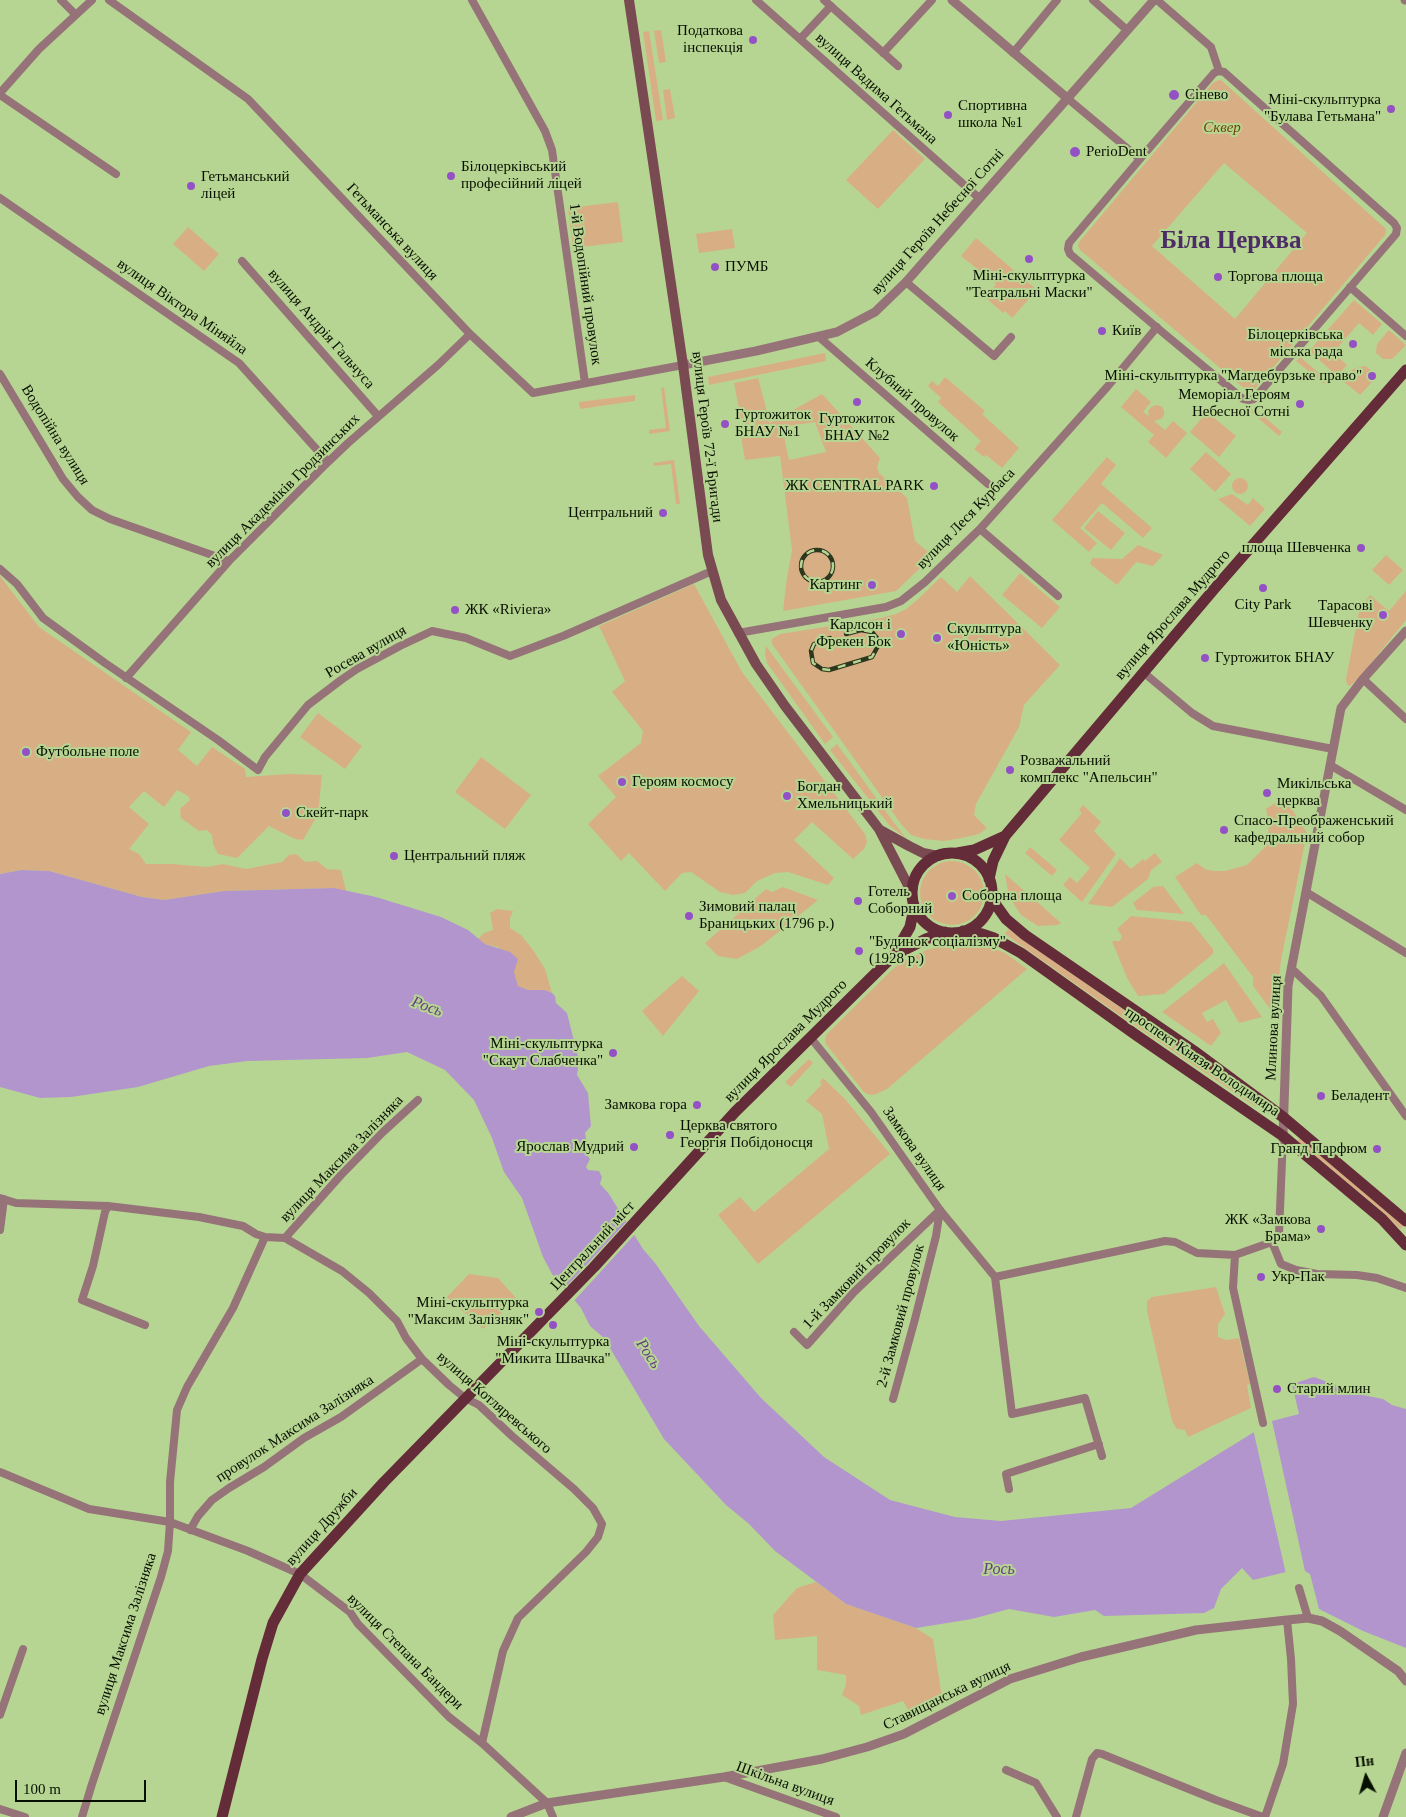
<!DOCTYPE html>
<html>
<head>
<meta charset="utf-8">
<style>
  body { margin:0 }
  #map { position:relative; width:1406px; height:1817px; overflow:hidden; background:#b7d592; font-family:"Times New Roman",serif }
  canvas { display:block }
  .north { position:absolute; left:1341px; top:1752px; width:50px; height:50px; -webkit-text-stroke:4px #b7d592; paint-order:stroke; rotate:354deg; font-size:14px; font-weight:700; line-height:20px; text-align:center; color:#071000 }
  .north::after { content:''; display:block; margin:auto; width:18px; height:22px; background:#071000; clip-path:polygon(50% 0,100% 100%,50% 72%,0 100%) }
  .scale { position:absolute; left:15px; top:1780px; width:131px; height:22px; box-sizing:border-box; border:2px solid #071000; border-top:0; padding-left:6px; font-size:15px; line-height:18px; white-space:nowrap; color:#071000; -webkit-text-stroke:4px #b7d592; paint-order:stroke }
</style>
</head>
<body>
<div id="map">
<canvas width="1406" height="1817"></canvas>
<div class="north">Пн</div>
<div class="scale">100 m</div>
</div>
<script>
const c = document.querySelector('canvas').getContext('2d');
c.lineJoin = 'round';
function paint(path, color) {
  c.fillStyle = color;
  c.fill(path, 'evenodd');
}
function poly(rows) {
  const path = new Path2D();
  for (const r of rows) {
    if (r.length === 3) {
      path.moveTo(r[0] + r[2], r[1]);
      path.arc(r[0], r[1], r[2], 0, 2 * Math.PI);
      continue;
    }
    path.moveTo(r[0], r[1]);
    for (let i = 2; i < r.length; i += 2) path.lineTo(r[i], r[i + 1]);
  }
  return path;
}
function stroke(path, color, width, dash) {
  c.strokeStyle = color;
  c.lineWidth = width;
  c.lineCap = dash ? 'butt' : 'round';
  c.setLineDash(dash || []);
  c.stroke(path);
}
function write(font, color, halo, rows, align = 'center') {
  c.font = font + ' "Times New Roman",serif';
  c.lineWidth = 4;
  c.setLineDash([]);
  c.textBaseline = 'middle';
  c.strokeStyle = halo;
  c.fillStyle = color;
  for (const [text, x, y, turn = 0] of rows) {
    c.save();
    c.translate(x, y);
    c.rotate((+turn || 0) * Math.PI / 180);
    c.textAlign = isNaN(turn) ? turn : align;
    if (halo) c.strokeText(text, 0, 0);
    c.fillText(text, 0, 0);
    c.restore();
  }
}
const green = poly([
  [661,30,666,62,659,63,654,31],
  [649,31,663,120,656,121,643,32],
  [1221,80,1386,229,1385,235,1255,389,1251,391,1246,390,1080,250,1078,246,1079,242,1212,84,1216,81],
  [1224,163,1307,233,1235,319,1152,246],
  [670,89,675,118,667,120,663,90],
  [893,130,925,159,878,209,846,180],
  [618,202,623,242,573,248,568,208],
  [188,227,219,254,204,271,173,244],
  [732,229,735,248,699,253,696,234],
  [976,238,1037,290,1012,318,1005,311,1003,313,986,298,996,284,961,256],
  [1354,300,1382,324,1373,335,1359,323,1333,353,1347,365,1337,376,1309,351],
  [1389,330,1406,345,1392,359,1383,359,1376,353,1377,344],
  [825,353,826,361,709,385,708,377],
  [1300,357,1327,380,1324,384,1296,361],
  [1365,366,1372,371,1373,381,1360,395,1343,381,1353,369],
  [945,377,985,411,982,414,1019,448,1002,468,986,455,984,457,974,449,981,441,938,402,941,398,928,386,932,381,938,386],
  [758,378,770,423,822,394,880,458,877,467,879,473,907,498,915,541,933,556,896,591,783,611,787,577,792,550,780,456,745,460,740,430,743,430,734,383],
  [815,422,826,452,789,460,782,427],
  [664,387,670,431,649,434,649,430,666,428,661,388],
  [1136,389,1151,402,1143,412,1149,416,1148,411,1151,407,1156,405,1161,406,1164,410,1164,415,1161,419,1154,421,1165,430,1173,421,1187,433,1166,458,1148,442,1154,435,1121,407],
  [635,395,635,401,580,409,579,402],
  [1254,408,1282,432,1279,436,1251,412],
  [1207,412,1236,436,1219,457,1190,432],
  [1206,452,1231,474,1215,492,1190,469],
  [1107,457,1116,465,1101,484,1152,528,1143,538,1102,503,1080,528,1097,543,1089,552,1052,520],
  [674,460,680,504,676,504,671,464,654,466,653,463],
  [1240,486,8],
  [1232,494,1248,505,1253,498,1265,509,1250,526,1218,499],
  [1098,511,1125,533,1111,550,1084,528],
  [1138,545,1163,555,1153,566,1136,562,1117,585,1090,564,1092,558,1122,559],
  [1386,555,1403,570,1389,585,1372,570],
  [1020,573,1060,607,1042,628,1002,595],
  [0,576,39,627,191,732,178,750,197,766,212,747,245,769,246,777,288,774,322,775,318,814,303,840,295,839,269,826,237,858,218,854,213,844,212,835,207,830,199,831,181,818,180,809,190,800,188,796,177,790,164,807,144,791,129,807,149,824,129,849,139,854,146,864,172,864,207,867,223,864,246,869,282,862,289,855,296,854,305,862,317,861,327,869,341,870,346,891,334,888,224,891,164,900,142,897,49,871,21,870,0,874],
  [970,576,1060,665,1024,705,1019,727,976,804,974,815,987,828,979,834,962,838,944,841,924,839,911,835,901,824,772,644,772,639,780,634,881,618,896,614,906,609,917,600,941,577,957,592],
  [694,584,742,672,865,834,867,842,864,849,853,859,812,822,794,840,834,878,828,885,788,872,775,873,757,881,745,893,733,895,720,892,691,872,682,873,665,891,629,853,621,861,588,824,616,797,598,776,641,743,643,731,612,692,625,681,599,626],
  [1406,591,1406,620,1359,678,1350,686,1347,685,1346,679,1359,611,1370,595,1389,611],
  [766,646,833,737,825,744,767,663,765,654],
  [318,713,362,746,345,769,300,737],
  [837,744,895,824,907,839,890,826,830,750],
  [481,757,531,795,505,829,455,792],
  [1284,797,1307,833,1281,960,1276,1009,1271,1010,1253,986,1253,977,1206,915,1201,915,1175,877,1197,863,1205,869,1213,871,1225,871,1247,865,1264,848,1267,842,1269,825,1266,809],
  [1083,805,1101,822,1094,831,1116,854,1082,902,1063,885,1070,877,1077,883,1090,868,1059,840,1082,813,1079,810],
  [1030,847,1057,870,1052,876,1025,853],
  [1155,853,1162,862,1151,870,1148,879,1112,907,1088,904,1120,858,1131,869,1143,859,1145,861],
  [952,893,32],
  [1005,874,1061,923,1058,925,1038,926,1021,915,1009,897],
  [1163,886,1184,914,1137,910,1133,903,1153,887],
  [783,887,818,900,761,946,737,959,718,956,705,943,766,889,772,892],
  [497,909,513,911,510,918,510,928,521,935,533,950,545,969,552,993,545,990,528,990,518,986,514,972,498,947,485,944,478,939,484,933,493,930,490,913],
  [1131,916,1191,922,1213,949,1213,954,1164,994,1138,996,1127,978,1112,941,1120,941,1122,936,1117,929],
  [1008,929,1258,1104,1256,1107,1118,1014,1005,934],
  [955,944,988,946,1005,953,1027,969,887,1089,874,1095,867,1094,863,1091,826,1044,825,1040,826,1035,897,965,926,950],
  [1224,963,1262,1017,1239,1023,1226,1000,1202,1013,1207,1022,1213,1019,1221,1033,1211,1046,1162,1012],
  [682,976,699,991,663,1036,642,1011],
  [809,1059,813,1063,791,1087,785,1082],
  [823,1078,845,1099,890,1154,758,1264,718,1215,740,1197,754,1212,829,1149,822,1114,806,1101,822,1084,820,1082],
  [1299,1137,1404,1225,1400,1229,1384,1213,1298,1141],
  [469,1274,498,1278,517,1299,483,1329,447,1297],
  [1216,1287,1225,1314,1218,1324,1218,1337,1226,1340,1239,1338,1250,1384,1247,1385,1251,1408,1188,1437,1185,1430,1177,1429,1172,1421,1147,1311,1147,1301,1152,1297],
  [816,1582,846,1604,916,1628,933,1639,942,1698,912,1716,903,1701,861,1715,859,1706,842,1695,846,1685,846,1675,817,1670,817,1636,775,1640,773,1615,797,1588]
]);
const water = poly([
  [21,870,49,871,142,897,164,900,224,891,334,888,376,897,441,917,468,930,485,944,510,952,518,959,514,972,518,986,528,990,545,990,552,993,555,996,556,1003,567,1013,579,1061,577,1075,588,1093,591,1126,585,1133,587,1144,585,1147,585,1153,590,1159,586,1167,588,1170,599,1171,602,1177,600,1184,609,1194,643,1249,655,1263,699,1326,761,1398,824,1457,890,1500,955,1517,1001,1521,1131,1508,1272,1421,1299,1414,1292,1384,1314,1377,1363,1395,1383,1399,1392,1405,1406,1409,1406,1648,1363,1631,1319,1609,1310,1574,1305,1571,1286,1572,1253,1580,1242,1568,1221,1589,1214,1608,1204,1613,1104,1616,1095,1610,1054,1617,1009,1609,972,1619,916,1628,846,1604,775,1551,749,1524,726,1505,664,1439,604,1338,590,1326,581,1308,552,1274,543,1257,522,1198,504,1172,492,1138,474,1100,445,1070,407,1052,367,1058,247,1061,209,1066,138,1087,71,1097,40,1098,0,1087,0,874]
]);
const pier = poly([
  [628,1220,636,1233,573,1302,563,1290],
  [1272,1421,1305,1571,1291,1574,1286,1574,1253,1429,1264,1423]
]);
const minor = poly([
  [61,0,76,15],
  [109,0,248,99,470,334,533,393,683,365],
  [472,0,545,131,552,150,585,383],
  [756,0,979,198],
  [824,0,898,66],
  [1093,0,1127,30],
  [1157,0,1211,47,1219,71],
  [800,39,831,6],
  [883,53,932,0],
  [1013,53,1057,0],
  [1219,71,1224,72,1394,223,1397,228,1396,234,1254,399,1249,400,1243,399,1161,331,1070,254,1068,249,1069,243,1140,159,1214,73,1219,71],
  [0,93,39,49,92,0],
  [0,95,116,174],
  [1067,98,1140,159],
  [0,198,239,363,328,462],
  [242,261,378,416],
  [906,282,994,356,1011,337],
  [1350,287,1406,336],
  [819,337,988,484],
  [0,374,63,479,78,497,92,510,110,519,229,561],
  [980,529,1058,596],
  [0,569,17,584,43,618,105,663,218,740,258,770,265,757,308,705,341,680,357,669,400,646,432,631,466,638,510,656,563,636,712,571],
  [738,633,886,607,901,601,925,582,980,529,1108,386,1157,327],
  [1143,672,1192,713,1213,726,1333,749],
  [126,678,229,561,328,462,348,443,438,365,470,334],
  [1363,679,1406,719],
  [1330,765,1406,810],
  [1306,892,1406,953],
  [1291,968,1321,996,1406,1116],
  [810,1037,871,1112,940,1210,995,1277,1165,1241,1175,1242,1197,1253,1235,1255,1272,1242,1279,1234,1283,1136],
  [0,1198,16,1203,108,1206,199,1217,243,1226,256,1234,265,1237,285,1238,342,1271,369,1293,397,1321,406,1338,422,1359,449,1385,465,1398,479,1405,512,1436,574,1489,593,1508,602,1524,598,1537,586,1552,518,1618,503,1651,482,1743],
  [108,1206,105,1212,93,1266,82,1300,145,1325],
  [0,1230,4,1199],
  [285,1238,341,1175,383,1132,418,1100],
  [1272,1242,1281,1264,1296,1270,1317,1274,1357,1275,1377,1278,1406,1288],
  [1235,1255,1233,1288,1263,1423],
  [995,1277,1012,1414,1085,1398,1102,1456],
  [794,1332,807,1345,854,1292,940,1210],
  [893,1399,915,1319,936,1236,940,1210],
  [0,1472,89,1509,170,1522,248,1551,300,1574,350,1612,358,1624,449,1717,482,1743,547,1803,553,1817],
  [1009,1489,1006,1474,1099,1444],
  [190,1530,198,1516,212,1500,229,1488,264,1467,304,1438,341,1417,422,1359],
  [1299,1588,1308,1618],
  [0,1715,23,1649],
  [1006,1770,1036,1783,1057,1817],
  [724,1777,836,1817],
  [0,1809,25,1817],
  [82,1817,92,1784,161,1577,168,1551,170,1522,170,1482,177,1410,187,1387,233,1308,265,1237],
  [1076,1817,1092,1759,1097,1753,1102,1754,1216,1800,1263,1817],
  [1265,1817,1283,1764,1293,1704,1291,1659,1287,1620]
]);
const tertiary = poly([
  [952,0,1067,98],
  [1405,0,1406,0],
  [683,365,756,351,837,332,875,312,906,282,1154,0],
  [1283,1136,1288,986,1341,708,1363,679,1406,631],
  [511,1817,547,1803,724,1777,822,1759,867,1747,904,1734,1010,1679,1081,1657,1196,1630,1287,1620,1308,1618,1322,1621,1340,1631,1398,1671,1406,1681],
  [1383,1817,1406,1753]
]);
const secondary = poly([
  [629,0,683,365,708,555,721,600,756,664,785,706,879,829,912,893],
  [880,830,909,846,923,853,938,856]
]);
const primary = poly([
  [957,853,974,850,1005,836],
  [952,893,40],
  [989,879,993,861,1005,836,1215,588,1406,370],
  [991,888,996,905,1006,919,1025,935,1194,1051,1283,1117,1406,1221],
  [963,931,982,934,994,938,1021,953,1136,1035,1283,1136,1382,1219,1406,1245],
  [894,955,926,939,945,932],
  [222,1817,262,1659,273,1623,300,1574,384,1482,594,1267,735,1112,894,955,910,927,914,908]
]);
const rail = poly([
  [817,566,16],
  [830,638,814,644,811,651,813,663,822,669,829,670,872,657,878,646,877,638,872,632,861,630,846,634]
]);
const markers = [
  [753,40,5,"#9451c6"],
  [1174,95,6,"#9451c6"],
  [1391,109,5,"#9451c6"],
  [948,115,5,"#9451c6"],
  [1075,152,6,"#9451c6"],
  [451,176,5,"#9451c6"],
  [191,186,5,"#9451c6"],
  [1029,259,5,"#9451c6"],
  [715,267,5,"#9451c6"],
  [1218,277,5,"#9451c6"],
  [1102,331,5,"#9451c6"],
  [1353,344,5,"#9451c6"],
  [1372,376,5,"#9451c6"],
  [857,402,5,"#9451c6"],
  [1300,404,5,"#9451c6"],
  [725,424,5,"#9451c6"],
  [934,486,5,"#9451c6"],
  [663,513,5,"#9451c6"],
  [1361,548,5,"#9451c6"],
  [872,585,5,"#9451c6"],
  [1263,588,5,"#9451c6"],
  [455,610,5,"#9451c6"],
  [1383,615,5,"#9451c6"],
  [901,634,5,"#9451c6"],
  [937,638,5,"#9451c6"],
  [1205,658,5,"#9451c6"],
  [26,752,5,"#9451c6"],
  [1010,770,5,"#9451c6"],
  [622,782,5,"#9451c6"],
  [1267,793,5,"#9451c6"],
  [787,796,5,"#9451c6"],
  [286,813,5,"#9451c6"],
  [1224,830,5,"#9451c6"],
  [394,856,5,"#9451c6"],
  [952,896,5,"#9451c6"],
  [858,901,5,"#9451c6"],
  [689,916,5,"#9451c6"],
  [859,951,5,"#9451c6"],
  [613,1053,5,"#9451c6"],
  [1321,1096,5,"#9451c6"],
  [697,1105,5,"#9451c6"],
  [670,1135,5,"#9451c6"],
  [634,1147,5,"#9451c6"],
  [1377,1149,5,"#9451c6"],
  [1321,1229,5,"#9451c6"],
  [1261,1277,5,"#9451c6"],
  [539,1312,5,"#9451c6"],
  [553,1325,5,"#9451c6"],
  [1277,1389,5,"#9451c6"]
];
const poiNames = [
  ["Податкова",743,31,"right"],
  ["інспекція",743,48,"right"],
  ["Сінево",1185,95],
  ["Міні-скульптурка",1381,100,"right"],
  ["\"Булава Гетьмана\"",1381,117,"right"],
  ["Спортивна",958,106],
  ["школа №1",958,123],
  ["PerioDent",1086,152],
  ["Білоцерківський",461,167],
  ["професійний ліцей",461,184],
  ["Гетьманський",201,177],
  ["ліцей",201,194],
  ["ПУМБ",725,267],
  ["Міні-скульптурка",1029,276,"center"],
  ["\"Театральні Маски\"",1029,293,"center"],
  ["Торгова площа",1228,277],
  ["Київ",1112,331],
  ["Білоцерківська",1343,335,"right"],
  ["міська рада",1343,352,"right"],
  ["Міні-скульптурка \"Магдебурзьке право\"",1362,376,"right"],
  ["Меморіал Героям",1290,395,"right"],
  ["Небесної Сотні",1290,412,"right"],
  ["Гуртожиток",735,415],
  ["БНАУ №1",735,432],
  ["Гуртожиток",857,419,"center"],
  ["БНАУ №2",857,436,"center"],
  ["ЖК CENTRAL PARK",924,486,"right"],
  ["Центральний",653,513,"right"],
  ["площа Шевченка",1351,548,"right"],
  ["Картинг",862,585,"right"],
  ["City Park",1263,605,"center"],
  ["Тарасові",1373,606,"right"],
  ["Шевченку",1373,623,"right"],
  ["ЖК «Riviera»",465,610],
  ["Карлсон і",891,625,"right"],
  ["Фрекен Бок",891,642,"right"],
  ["Скульптура",947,629],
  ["«Юність»",947,646],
  ["Гуртожиток БНАУ",1215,658],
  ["Футбольне поле",36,752],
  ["Розважальний",1020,761],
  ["комплекс \"Апельсин\"",1020,778],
  ["Героям космосу",632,782],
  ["Микільська",1277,784],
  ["церква",1277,801],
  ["Богдан",797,787],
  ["Хмельницький",797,804],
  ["Скейт-парк",296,813],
  ["Спасо-Преображенський",1234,821],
  ["кафедральний собор",1234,838],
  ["Центральний пляж",404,856],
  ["Готель",868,892],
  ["Соборний",868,909],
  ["Соборна площа",962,896],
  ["Зимовий палац",699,907],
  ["Браницьких (1796 р.)",699,924],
  ["\"Будинок соціалізму\"",869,942],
  ["(1928 р.)",869,959],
  ["Міні-скульптурка",603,1044,"right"],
  ["\"Скаут Слабченка\"",603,1061,"right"],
  ["Беладент",1331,1096],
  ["Замкова гора",687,1105,"right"],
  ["Церква святого",680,1126],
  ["Георгія Побідоносця",680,1143],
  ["Ярослав Мудрий",624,1147,"right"],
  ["Гранд Парфюм",1367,1149,"right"],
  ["ЖК «Замкова",1311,1220,"right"],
  ["Брама»",1311,1237,"right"],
  ["Укр-Пак",1271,1277],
  ["Міні-скульптурка",529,1303,"right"],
  ["\"Максим Залізняк\"",529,1320,"right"],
  ["Міні-скульптурка",553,1342,"center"],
  ["\"Микита Швачка\"",553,1359,"center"],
  ["Старий млин",1287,1389]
];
const streetNames = [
  ["вулиця Вадима Гетьмана",876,89,42],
  ["вулиця Героїв Небесної Сотні",938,222,-48],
  ["Гетьманська вулиця",392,232,47],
  ["1-й Водопійний провулок",585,284,82],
  ["вулиця Віктора Міняйла",182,307,35],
  ["вулиця Андрія Гальчуса",321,329,49],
  ["Клубний провулок",912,400,41],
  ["Водопійна вулиця",55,435,58],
  ["вулиця Героїв 72-ї Бригади",707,437,83],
  ["вулиця Академіків Гродзинських",283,491,-45],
  ["вулиця Леся Курбаса",966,519,-46],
  ["вулиця Ярослава Мудрого",1173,615,-49],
  ["Росева вулиця",366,652,-30],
  ["Млинова вулиця",1274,1028,-87],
  ["вулиця Ярослава Мудрого",786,1041,-45],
  ["проспект Князя Володимира",1202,1062,34],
  ["Замкова вулиця",914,1149,55],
  ["вулиця Максима Залізняка",342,1159,-46],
  ["Центральний міст",593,1246,-47],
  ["1-й Замковий провулок",857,1274,-46],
  ["2-й Замковий провулок",901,1316,-75],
  ["вулиця Котляревського",494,1403,41],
  ["провулок Максима Залізняка",295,1429,-33],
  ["вулиця Дружби",322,1527,-48],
  ["вулиця Максима Залізняка",126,1634,-72],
  ["вулиця Степана Бандери",405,1652,45],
  ["Ставищанська вулиця",947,1696,-26],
  ["Шкільна вулиця",785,1784,20]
];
const parkNames = [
  ["Сквер",1222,128]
];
const waterNames = [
  ["Рось",427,1007,20],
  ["Рось",648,1354,56],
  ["Рось",999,1570]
];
const townNames = [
  ["Біла Церква",1231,242]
];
paint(green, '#d8af85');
paint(water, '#b295cd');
paint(pier, '#b7d592');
stroke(minor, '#957378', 8);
stroke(tertiary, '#957378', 9);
stroke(secondary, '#794a52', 10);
stroke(primary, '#632c38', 11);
stroke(rail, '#2b381e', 4.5);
stroke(rail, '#b7d592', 2.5, [8]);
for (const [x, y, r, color] of markers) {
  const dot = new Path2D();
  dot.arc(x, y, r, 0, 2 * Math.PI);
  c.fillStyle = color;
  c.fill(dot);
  stroke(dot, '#b7d592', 2);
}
write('15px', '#071000', '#b7d592', poiNames, 'left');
write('15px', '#071000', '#b7d592', streetNames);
write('italic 15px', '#704405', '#b7d592', parkNames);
write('italic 16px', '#653f84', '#b7d592', waterNames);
write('bold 25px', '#4b2c65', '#b7d592', townNames);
</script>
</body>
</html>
